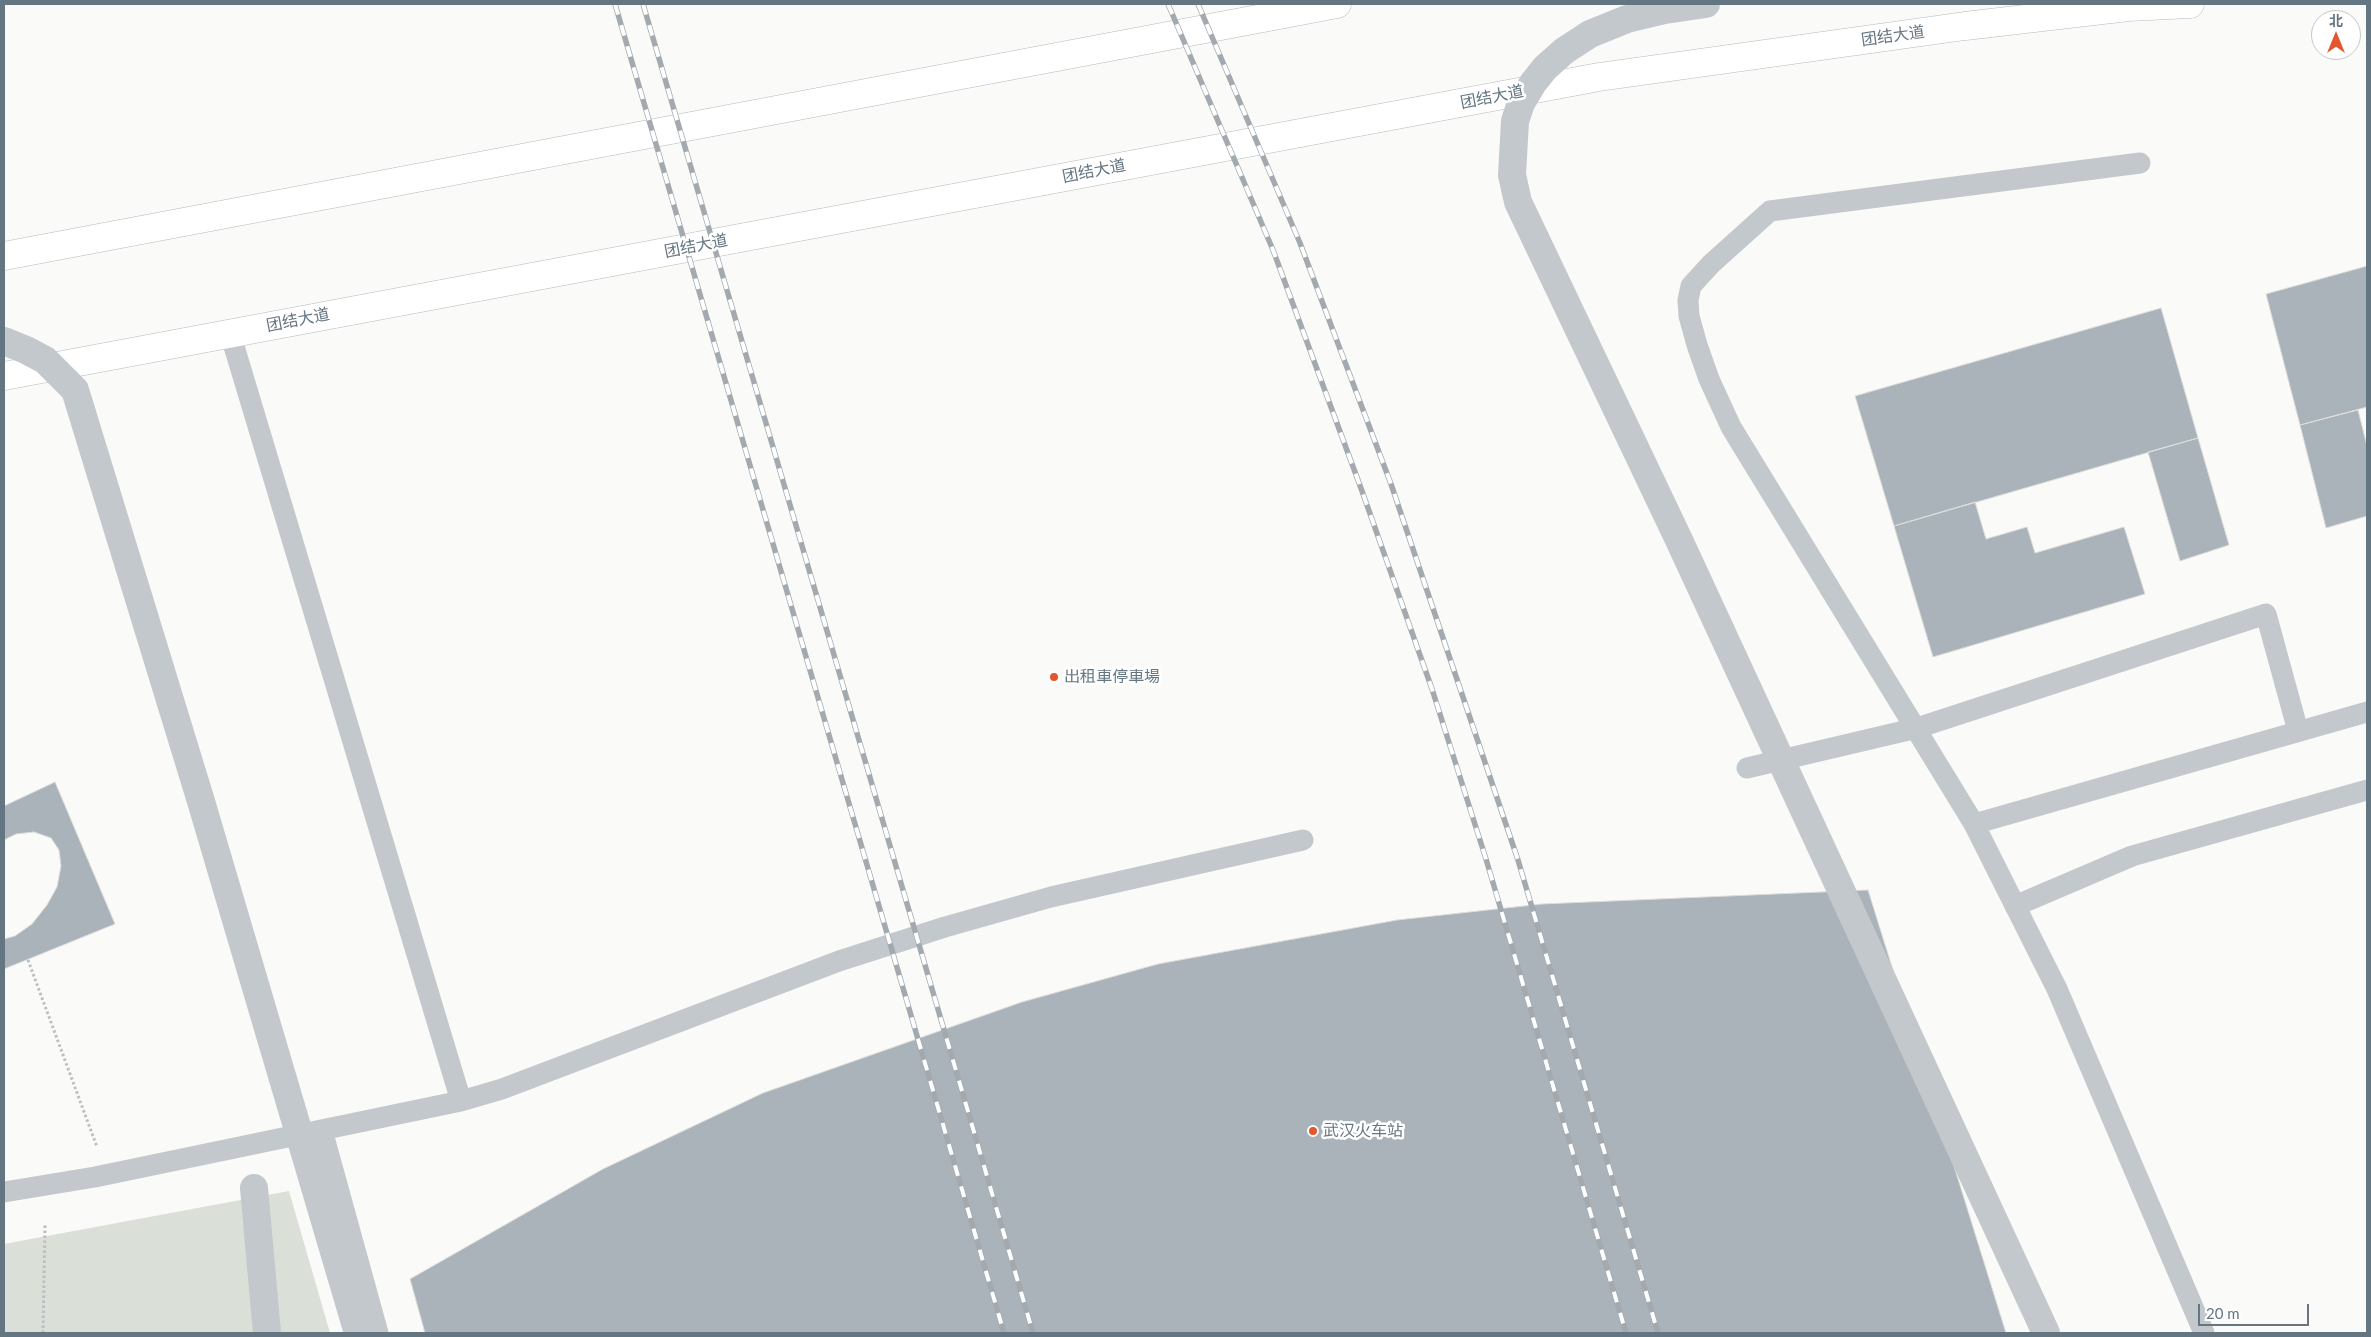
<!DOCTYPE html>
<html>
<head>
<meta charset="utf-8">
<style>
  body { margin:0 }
  #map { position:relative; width:2371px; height:1337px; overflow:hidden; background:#fafaf8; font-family:Lato,"Noto Sans SC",sans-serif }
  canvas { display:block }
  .frame { position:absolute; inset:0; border:5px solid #657683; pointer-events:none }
  .north { position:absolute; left:2311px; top:10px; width:50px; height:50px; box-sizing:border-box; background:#fff; border:1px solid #c1c8cd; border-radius:50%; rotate:0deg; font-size:14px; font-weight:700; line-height:20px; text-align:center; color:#657683 }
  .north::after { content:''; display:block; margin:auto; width:18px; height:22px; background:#e4572e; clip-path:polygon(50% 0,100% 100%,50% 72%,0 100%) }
  .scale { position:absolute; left:2198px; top:1304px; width:111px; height:22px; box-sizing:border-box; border:2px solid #657683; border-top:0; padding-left:6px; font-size:15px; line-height:18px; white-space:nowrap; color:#657683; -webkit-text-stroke:4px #fff; paint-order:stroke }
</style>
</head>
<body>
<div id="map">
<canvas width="2371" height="1337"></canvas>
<div class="frame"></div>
<div class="north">北</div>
<div class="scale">20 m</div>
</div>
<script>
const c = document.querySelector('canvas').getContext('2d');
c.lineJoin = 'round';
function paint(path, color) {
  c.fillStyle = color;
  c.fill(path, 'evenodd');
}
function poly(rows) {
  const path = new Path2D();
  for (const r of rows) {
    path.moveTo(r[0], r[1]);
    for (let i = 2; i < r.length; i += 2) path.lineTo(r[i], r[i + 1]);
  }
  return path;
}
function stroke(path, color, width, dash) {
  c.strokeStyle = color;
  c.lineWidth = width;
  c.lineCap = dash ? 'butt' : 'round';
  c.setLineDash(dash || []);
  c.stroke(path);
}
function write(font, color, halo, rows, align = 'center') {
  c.font = font + ' Lato,"Noto Sans SC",sans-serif';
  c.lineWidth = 5;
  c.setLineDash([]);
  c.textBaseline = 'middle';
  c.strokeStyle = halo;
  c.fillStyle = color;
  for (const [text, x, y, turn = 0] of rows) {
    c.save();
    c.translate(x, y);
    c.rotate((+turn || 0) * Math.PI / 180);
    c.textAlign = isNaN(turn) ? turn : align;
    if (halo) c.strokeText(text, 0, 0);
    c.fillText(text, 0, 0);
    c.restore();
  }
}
const green = poly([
  [289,1191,330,1333,4,1333,4,1244]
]);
const building = poly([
  [2367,266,2367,407,2300,425,2266,294,2367,266],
  [2161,308,2198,438,1894,526,1855,396,2161,308],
  [2358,410,2367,446,2367,516,2326,528,2300,425,2358,410],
  [2198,438,2229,545,2180,561,2148,452,2198,438],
  [1975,502,1986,539,2027,527,2035,553,2124,527,2145,594,1933,657,1894,526,1975,502],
  [55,782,115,924,4,969,4,806,55,782],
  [34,832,51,838,59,850,61,866,57,887,47,905,32,924,15,936,4,939,4,840,16,834,34,832],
  [1868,890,2006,1333,425,1333,410,1279,603,1169,763,1093,1022,1002,1158,964,1397,920,1542,904,1868,890]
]);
const path = poly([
  [28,960,97,1147],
  [43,1333,45,1225]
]);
const service = poly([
  [2140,163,1770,211,1711,264,1691,286,1688,300,1689,316,1697,345,1709,379,1731,427,1974,824,2057,989,2204,1333],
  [230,333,461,1101],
  [1747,768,1917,728,2266,614,2298,731],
  [1974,824,2367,712],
  [2015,906,2132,856,2367,790],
  [322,1130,378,1333],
  [4,1192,95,1177,461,1101,502,1089,839,961,945,927,1051,897,1303,840]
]);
const pedestrian = poly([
  [254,1188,267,1333]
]);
const primary = poly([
  [4,256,1337,4],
  [4,376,1599,77,1965,26,2128,7,2190,4]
]);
const rail = poly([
  [615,4,1004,1333],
  [643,4,1033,1333],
  [1168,4,1273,250,1362,491,1432,689,1486,859,1626,1333],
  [1198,4,1300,243,1391,484,1518,860,1658,1333]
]);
const tertiaryBridge = poly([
  [1706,4,1665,10,1627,19,1590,34,1564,51,1545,68,1533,83,1521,103,1515,121,1512,175,1518,202,1679,540,2046,1333],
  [4,341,26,350,45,360,75,390,200,798,358,1333]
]);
const markers = [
  [1054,677,5,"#e4572e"],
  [1313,1131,5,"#e4572e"]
];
const streetNames = [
  ["团结大道",1893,36,-8],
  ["团结大道",1492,97,-11],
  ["团结大道",1094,171,-11],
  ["团结大道",696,246,-11],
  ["团结大道",298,320,-11]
];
const poiNames = [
  ["出租車停車場",1064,677],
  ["武汉火车站",1323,1131]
];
paint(green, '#dadfd7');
paint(building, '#aab3b9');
stroke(building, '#dcdcda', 1);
stroke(primary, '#b5babe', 29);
stroke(path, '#bbbfc2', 3, [2.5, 2.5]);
stroke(service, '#c3c8cc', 21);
stroke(pedestrian, '#c3c8cc', 28);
stroke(primary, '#fff', 28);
stroke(rail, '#a2aab0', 5.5);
stroke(rail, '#fff', 4, [11]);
stroke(tertiaryBridge, '#c3c8cc', 28);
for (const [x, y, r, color] of markers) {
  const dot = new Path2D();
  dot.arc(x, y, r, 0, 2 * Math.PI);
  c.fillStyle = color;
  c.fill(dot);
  stroke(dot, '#fff', 2);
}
write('16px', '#657683', '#fff', streetNames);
write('16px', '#657683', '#fff', poiNames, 'left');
</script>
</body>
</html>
